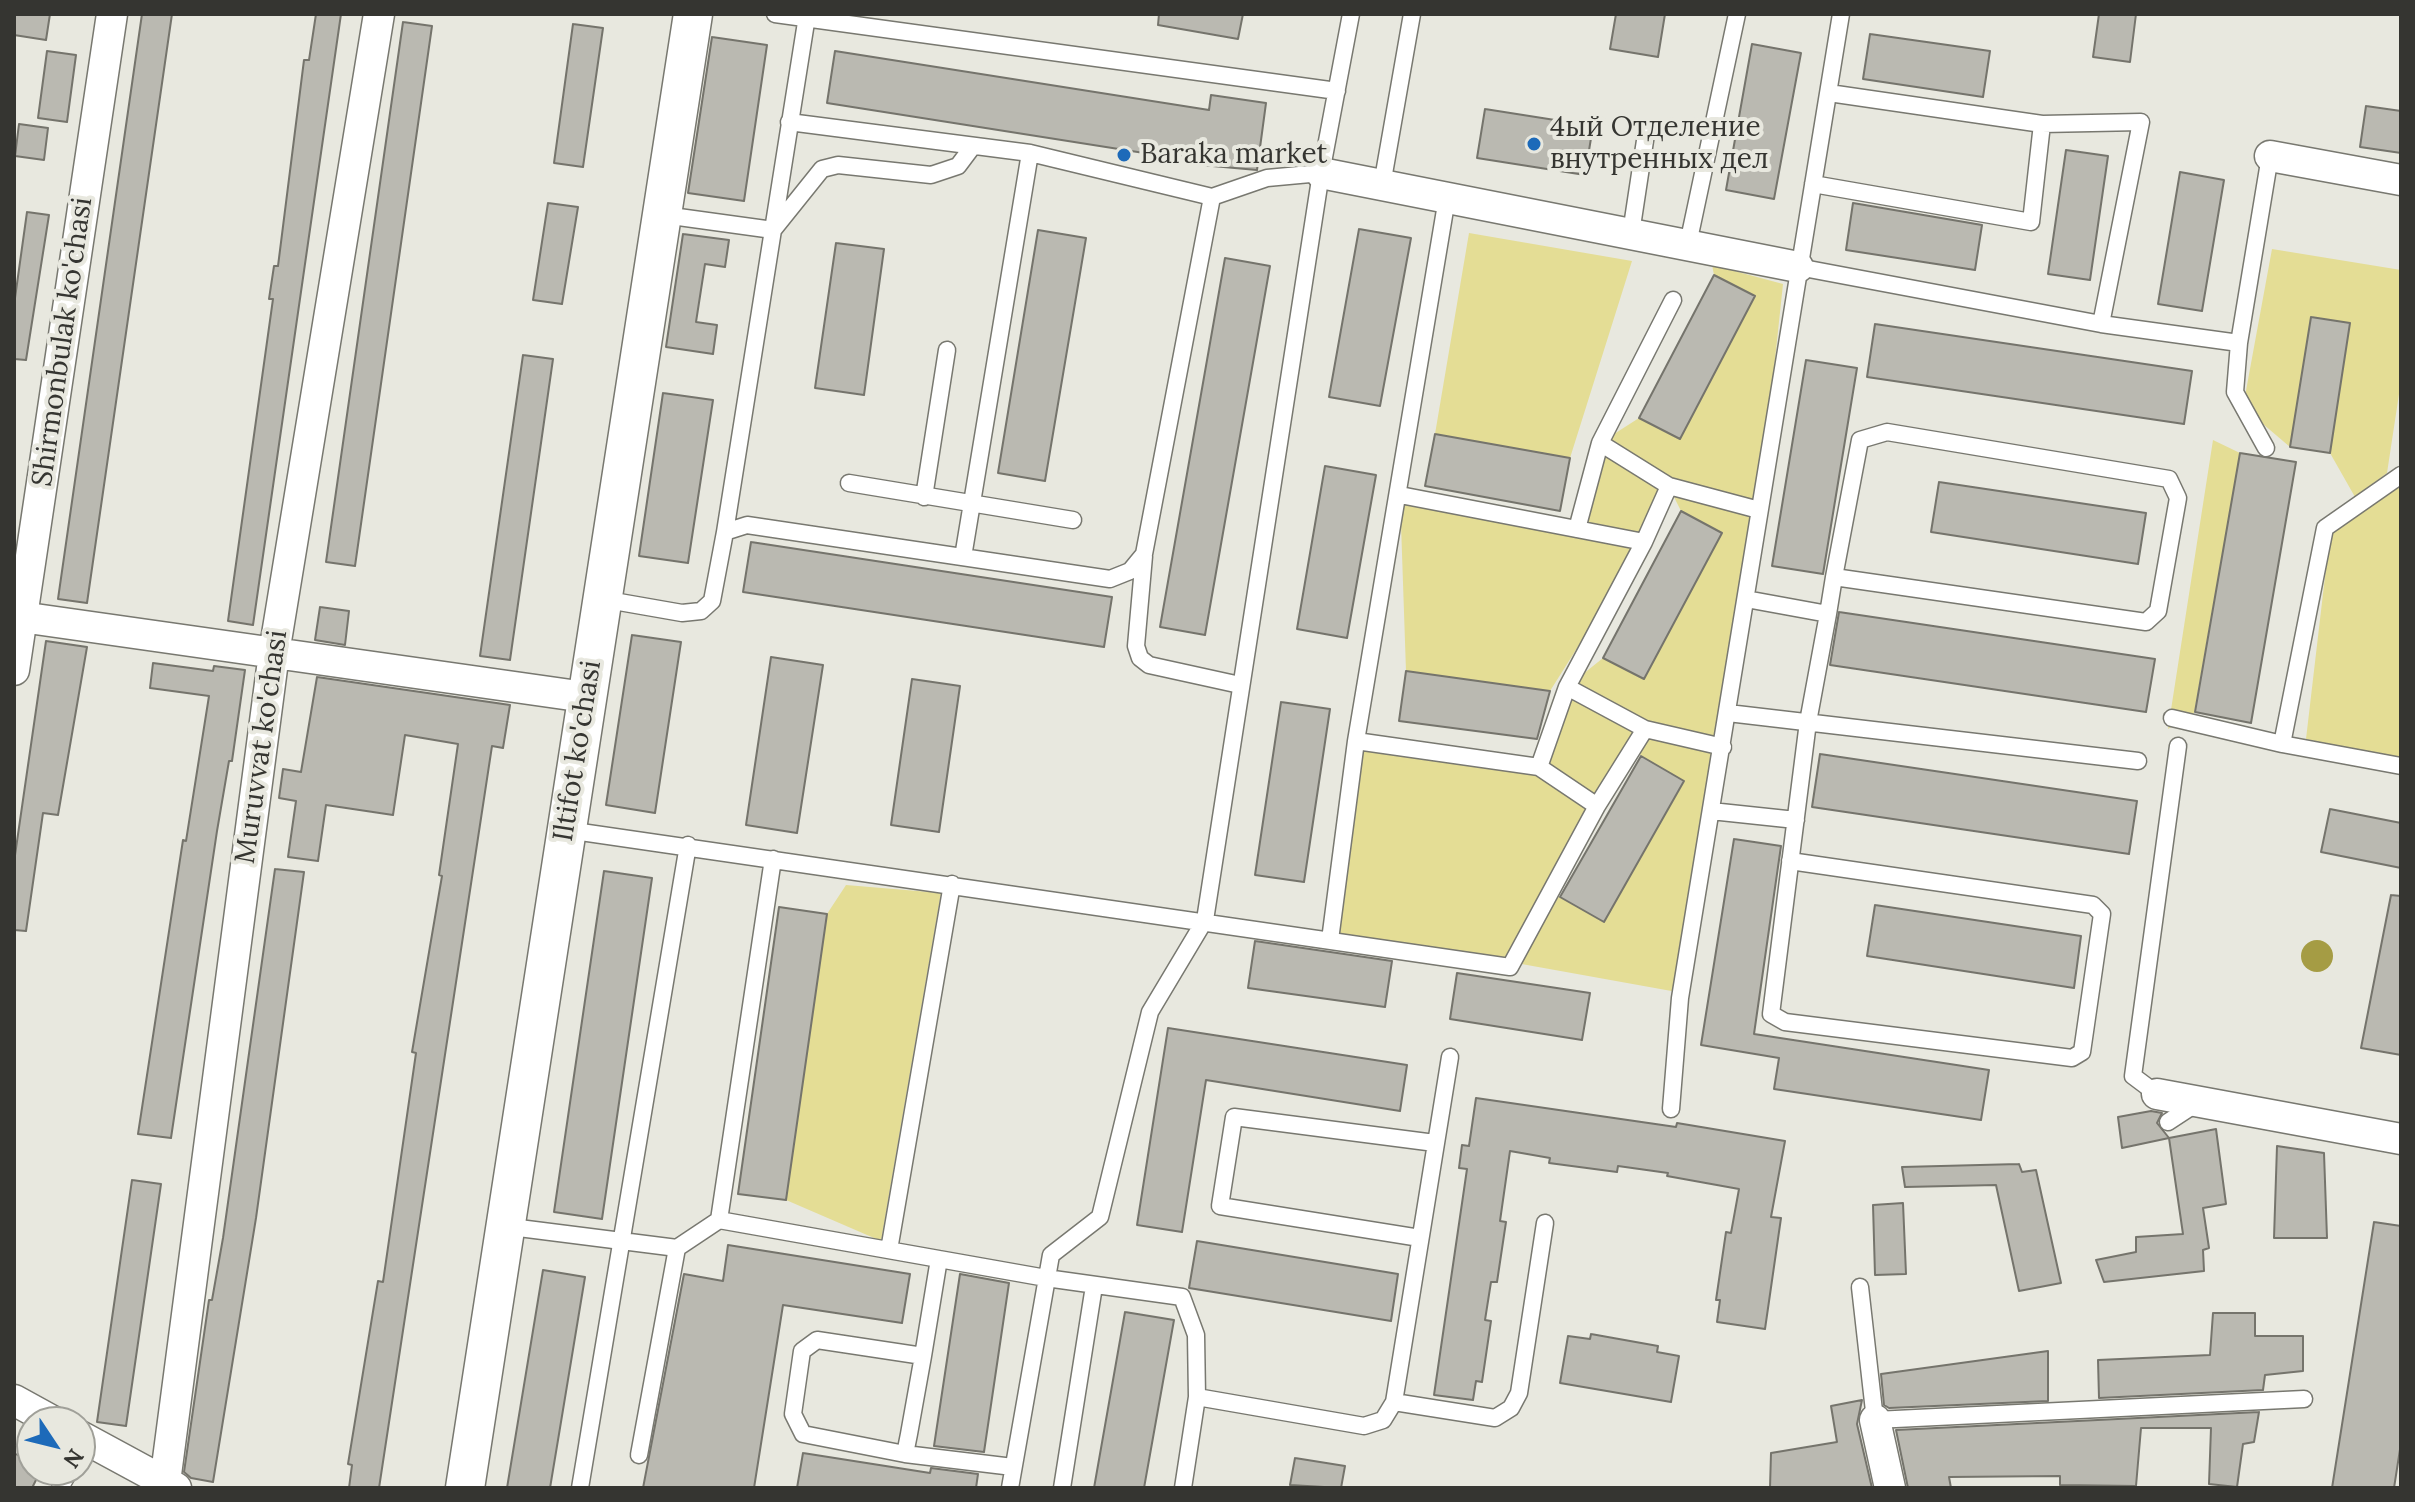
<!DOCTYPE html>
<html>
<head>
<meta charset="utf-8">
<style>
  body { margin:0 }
  #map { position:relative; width:2415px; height:1502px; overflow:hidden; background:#e8e8df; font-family:Lora,serif }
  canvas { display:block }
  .frame { position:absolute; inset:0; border:16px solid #353531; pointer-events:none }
  .north { position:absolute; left:16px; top:1406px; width:80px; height:80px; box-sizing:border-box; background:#e8e8df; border:2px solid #a0a099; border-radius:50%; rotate:125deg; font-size:22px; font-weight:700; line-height:32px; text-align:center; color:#353531 }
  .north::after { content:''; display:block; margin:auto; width:28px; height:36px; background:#1d6ab9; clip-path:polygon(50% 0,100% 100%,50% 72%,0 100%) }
</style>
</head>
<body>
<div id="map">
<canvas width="2415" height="1502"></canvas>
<div class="frame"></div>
<div class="north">N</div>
</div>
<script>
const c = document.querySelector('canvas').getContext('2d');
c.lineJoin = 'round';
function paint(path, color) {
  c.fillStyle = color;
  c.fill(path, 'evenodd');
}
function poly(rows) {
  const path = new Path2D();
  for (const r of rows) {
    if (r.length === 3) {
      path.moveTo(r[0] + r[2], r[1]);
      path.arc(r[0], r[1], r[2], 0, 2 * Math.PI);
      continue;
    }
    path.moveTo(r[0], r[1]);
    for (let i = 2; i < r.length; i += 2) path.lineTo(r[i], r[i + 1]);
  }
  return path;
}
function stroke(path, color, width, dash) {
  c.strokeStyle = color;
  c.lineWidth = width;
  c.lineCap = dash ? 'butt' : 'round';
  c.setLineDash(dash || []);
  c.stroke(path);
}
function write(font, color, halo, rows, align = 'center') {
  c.font = font + ' Lora,serif';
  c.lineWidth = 8;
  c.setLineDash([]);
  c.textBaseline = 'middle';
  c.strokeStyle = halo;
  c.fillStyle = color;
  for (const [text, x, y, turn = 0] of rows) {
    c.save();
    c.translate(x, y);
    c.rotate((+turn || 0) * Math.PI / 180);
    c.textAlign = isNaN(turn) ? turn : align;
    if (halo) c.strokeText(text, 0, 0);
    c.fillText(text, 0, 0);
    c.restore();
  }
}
const green = poly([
  [1469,233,1632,261,1570,458,1435,434],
  [2272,249,2401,270,2401,381,2387,473,2355,497,2330,453,2350,323,2311,317,2290,447,2243,407],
  [1712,265,1783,284,1759,510,1677,992,1516,963,1559,896,1604,921,1684,782,1640,755,1644,732,1507,963,1330,940,1356,741,1539,767,1567,687,1603,658,1644,679,1722,533,1681,511,1669,487,1644,542,1550,691,1406,671,1400,495,1577,529,1600,443,1639,418,1680,439,1754,296,1714,275],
  [2213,440,2240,453,2194,713,2168,729],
  [2401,480,2401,760,2306,739,2330,534],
  [846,885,941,893,881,1241,786,1200,827,914]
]);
const water = poly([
  [2317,956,16]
]);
const building = poly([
  [14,14,50,14,46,40,14,35,14,14],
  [142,14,172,14,87,603,58,599,142,14],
  [316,14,341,14,253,625,228,621,273,299,269,299,274,266,278,266,304,60,309,60,316,14],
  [1159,14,1243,14,1238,39,1158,25,1159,14],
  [1616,14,1665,14,1658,57,1610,49,1616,14],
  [2099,14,2136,14,2130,62,2093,57,2099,14],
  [403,22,432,26,355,566,326,562,403,22],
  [573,24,603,28,583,167,554,163,573,24],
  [1870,34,1990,51,1983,97,1863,79,1870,34],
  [712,37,767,45,744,201,688,193,712,37],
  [1752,44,1801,53,1774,199,1726,190,1752,44],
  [47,51,76,55,67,122,38,118,47,51],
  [835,51,1209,110,1211,95,1266,103,1257,170,1201,165,1201,162,827,103,835,51],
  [2366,106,2401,111,2401,153,2360,147,2366,106],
  [1485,109,1593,126,1585,175,1477,158,1485,109],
  [19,124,48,128,44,160,15,156,19,124],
  [2066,150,2108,156,2090,280,2048,274,2066,150],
  [2180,172,2224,180,2202,311,2158,304,2180,172],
  [548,203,578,207,562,304,533,300,548,203],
  [1853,203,1982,225,1975,270,1846,250,1853,203],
  [27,212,49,215,26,360,14,359,14,305,27,212],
  [1359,229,1411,238,1380,406,1329,397,1359,229],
  [1038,230,1086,238,1045,481,998,473,1038,230],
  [683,234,729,240,725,267,705,264,696,322,717,325,713,354,666,347,683,234],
  [836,243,884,249,864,395,815,388,836,243],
  [1225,258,1270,266,1205,635,1160,627,1225,258],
  [1714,275,1755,296,1680,439,1639,418,1714,275],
  [2311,317,2350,323,2330,453,2290,447,2311,317],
  [1875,324,2192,371,2184,424,1867,377,1875,324],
  [523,355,553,359,510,660,480,656,523,355],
  [1806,360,1857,368,1823,574,1772,566,1806,360],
  [663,393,713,400,688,563,639,556,663,393],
  [1435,434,1570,458,1560,511,1425,486,1435,434],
  [2240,453,2296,462,2251,723,2195,712,2240,453],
  [1325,466,1376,475,1347,638,1297,629,1325,466],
  [1939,482,2146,513,2138,564,1931,532,1939,482],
  [1681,511,1722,533,1644,679,1603,658,1681,511],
  [751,542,1112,597,1104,647,743,592,751,542],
  [320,607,349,611,345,645,315,640,320,607],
  [1839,612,2155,659,2146,712,1830,665,1839,612],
  [632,635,681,642,655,813,606,805,632,635],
  [46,641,87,647,58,815,43,813,26,931,14,930,14,862,46,641],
  [771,657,823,665,797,833,746,825,771,657],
  [153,663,213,671,214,666,245,670,232,761,229,761,217,831,171,1138,138,1134,183,840,186,841,209,696,150,688,153,663],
  [1406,671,1550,691,1537,739,1399,721,1406,671],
  [317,677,510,705,503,748,492,746,379,1488,349,1488,352,1465,348,1464,378,1281,383,1282,416,1053,412,1052,442,876,439,875,458,744,405,735,393,815,326,805,318,861,288,857,296,801,279,798,283,769,301,772,317,677],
  [912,679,960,686,939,832,891,825,912,679],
  [1281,702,1330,709,1304,882,1255,875,1281,702],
  [1820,754,2137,801,2129,854,1812,807,1820,754],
  [1641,756,1684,781,1604,922,1560,897,1641,756],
  [2330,809,2401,823,2401,868,2321,852,2330,809],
  [1734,839,1781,846,1754,1034,1989,1070,1981,1120,1774,1089,1779,1058,1701,1045,1734,839],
  [275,869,304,872,256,1218,213,1482,191,1478,184,1472,209,1300,212,1300,223,1238,275,869],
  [604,871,652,878,602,1219,554,1212,604,871],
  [2391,895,2401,896,2401,1055,2361,1048,2391,895],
  [1875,905,2081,936,2074,988,1867,956,1875,905],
  [779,907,827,914,786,1200,738,1194,779,907],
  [1255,941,1392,961,1385,1007,1248,988,1255,941],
  [1457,973,1590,993,1582,1040,1450,1019,1457,973],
  [1168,1028,1407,1065,1400,1111,1206,1080,1182,1232,1137,1225,1168,1028],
  [1476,1098,1676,1127,1677,1123,1785,1141,1771,1217,1781,1218,1765,1329,1717,1322,1720,1300,1716,1300,1726,1232,1731,1233,1739,1189,1667,1176,1668,1173,1618,1166,1617,1172,1549,1163,1550,1158,1510,1151,1500,1221,1506,1222,1497,1282,1491,1282,1485,1320,1491,1321,1482,1382,1476,1381,1473,1400,1434,1395,1467,1169,1459,1168,1462,1145,1469,1146,1476,1098],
  [2151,1111,2162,1113,2157,1123,2169,1138,2216,1129,2226,1204,2203,1208,2209,1248,2203,1250,2204,1271,2104,1282,2096,1260,2136,1252,2136,1237,2183,1234,2169,1138,2122,1148,2118,1117,2151,1111],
  [2277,1146,2324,1153,2327,1238,2274,1238,2277,1146],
  [2019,1164,2022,1172,2036,1170,2061,1283,2019,1291,1996,1185,1905,1187,1902,1167,2019,1164],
  [132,1180,161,1184,126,1426,97,1422,132,1180],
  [1903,1203,1906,1274,1875,1275,1873,1205,1903,1203],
  [2374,1222,2401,1226,2401,1443,2394,1488,2332,1488,2374,1222],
  [1197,1241,1398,1274,1391,1321,1189,1288,1197,1241],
  [728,1245,910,1274,902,1323,783,1305,754,1488,643,1488,684,1274,723,1281,728,1245],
  [543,1270,585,1277,559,1434,550,1488,507,1488,543,1270],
  [960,1274,1009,1283,984,1452,934,1446,960,1274],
  [1125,1312,1174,1320,1144,1488,1094,1488,1125,1312],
  [2213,1313,2255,1313,2255,1336,2303,1336,2303,1371,2265,1375,2263,1390,2099,1398,2098,1360,2210,1355,2213,1313],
  [1591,1334,1658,1346,1657,1352,1679,1356,1671,1402,1560,1383,1568,1336,1590,1339,1591,1334],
  [2048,1351,2048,1401,1889,1408,1884,1405,1881,1374,2048,1351],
  [1862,1400,1857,1424,1872,1488,1770,1488,1771,1453,1837,1442,1831,1406,1862,1400],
  [2259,1412,2254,1442,2243,1444,2237,1487,2209,1484,2211,1428,2141,1428,2136,1486,2060,1485,2060,1476,1949,1477,1951,1488,1908,1488,1896,1430,2259,1412],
  [14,1453,32,1463,32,1470,41,1470,32,1488,14,1488,14,1453],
  [803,1453,930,1473,931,1468,978,1474,976,1488,797,1488,803,1453],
  [1295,1458,1345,1466,1341,1488,1290,1485,1295,1458]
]);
const service = poly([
  [775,14,1337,91],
  [1829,93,2042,124,2141,122,2101,324],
  [789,122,1030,153,1212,197,1267,178,1321,173],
  [1813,184,2031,222,2042,124],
  [1382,185,1412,14],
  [1447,198,1356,741,1539,767,1567,687,1644,542,1669,486,1759,510],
  [664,215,773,230,822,169,838,165,931,175,958,166,973,146],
  [1631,233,1646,134],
  [1688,244,1737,14],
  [1798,267,2101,324,2239,343],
  [2266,448,2235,392,2239,343,2270,156],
  [849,483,1073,520],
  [1669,486,1600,443,1673,300],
  [1400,495,1644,542],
  [924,497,947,350],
  [1577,529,1600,443],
  [725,532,807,16],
  [1144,556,1136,646,1140,658,1149,665,1240,685],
  [963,557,1030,153],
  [602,599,682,613,701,611,712,601,725,532,747,525,1110,579,1130,571,1144,554,1212,197],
  [1746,599,1828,614],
  [1567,687,1645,729],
  [1728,713,2138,761],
  [2172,718,2282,744,2401,766],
  [2282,744,2325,528,2401,475],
  [1539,767,1597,806],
  [1711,811,1796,820],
  [567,830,1510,967,1597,806,1645,729,1723,747],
  [1790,861,2093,905,2102,914,2082,1052,2072,1058,1785,1022,1771,1014,1808,722,1828,614,1834,577,1860,440,1887,432,2169,479,2178,498,2158,611,2146,622,1834,577],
  [1330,940,1356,741],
  [2157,1094,2133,1076,2178,746],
  [1671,1109,1680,998,1841,14],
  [2168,1122,2197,1103],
  [719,1220,773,859],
  [503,1226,677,1248,719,1220,1046,1278,1182,1297,1196,1335,1197,1397,1364,1426,1383,1420,1394,1402,1450,1057],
  [1420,1238,1220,1206,1234,1117,1435,1143],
  [889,1250,952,884],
  [1860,1287,1875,1420,2304,1399],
  [923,1356,817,1340,802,1351,793,1414,803,1434,905,1454,909,1434,923,1356,939,1259],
  [1394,1402,1495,1418,1511,1408,1519,1393,1545,1223],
  [905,1454,1013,1467],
  [639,1455,677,1248],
  [60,1488,70,1470],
  [580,1488,688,845],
  [1010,1488,1051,1255,1100,1217,1150,1012,1205,920,1321,173,1351,14],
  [1062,1488,1094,1286],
  [1183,1488,1197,1397]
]);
const minor = poly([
  [2270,156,2401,180],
  [1321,173,1798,267],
  [14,616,585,697],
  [14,670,112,14],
  [2157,1094,2401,1139],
  [14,1400,54,1422],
  [1875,1420,1890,1488],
  [80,1436,176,1488],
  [165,1482,274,653,379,14]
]);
const tertiary = poly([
  [465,1488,693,14]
]);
const markers = [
  [1534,144,8,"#1d6ab9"],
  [1124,155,8,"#1d6ab9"]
];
const poiNames = [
  ["4ый Отделение",1550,128],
  ["внутренных дел",1550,160],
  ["Baraka market",1140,155]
];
const streetNames = [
  ["Shirmonbulak ko'chasi",63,342,-82],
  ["Muruvvat ko'chasi",262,747,-82],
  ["Iltifot ko'chasi",578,751,-81]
];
paint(green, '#e4dd95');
paint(water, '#a59c44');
paint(building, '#bab9b1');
stroke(building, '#75746c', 2);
stroke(service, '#787870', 19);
stroke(minor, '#787870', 33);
stroke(tertiary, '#787870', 41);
stroke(service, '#fff', 16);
stroke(minor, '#fff', 30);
stroke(tertiary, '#fff', 38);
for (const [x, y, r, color] of markers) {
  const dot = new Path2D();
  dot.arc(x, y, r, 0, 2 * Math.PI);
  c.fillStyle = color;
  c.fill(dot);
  stroke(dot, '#e8e8df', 3);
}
write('28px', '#353531', '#e8e8df', poiNames, 'left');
write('28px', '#353531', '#e8e8df', streetNames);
</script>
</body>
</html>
